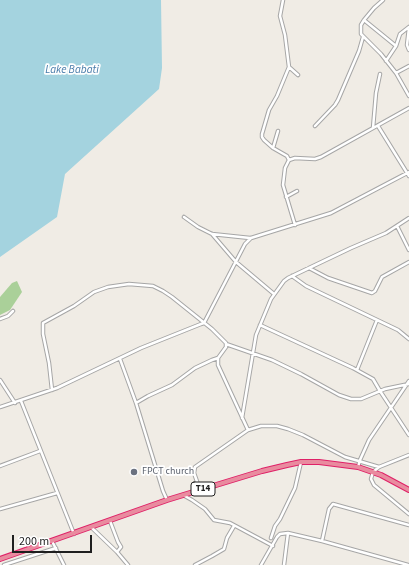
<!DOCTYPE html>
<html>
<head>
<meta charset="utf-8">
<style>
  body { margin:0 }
  #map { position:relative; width:409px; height:565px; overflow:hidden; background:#f0ece5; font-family:"Source Sans 3",sans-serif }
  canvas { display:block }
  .scale { position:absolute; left:12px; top:535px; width:80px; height:18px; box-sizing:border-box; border:2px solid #1f1f1f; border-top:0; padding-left:5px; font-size:12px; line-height:14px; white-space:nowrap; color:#1f1f1f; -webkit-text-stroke:3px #fff; paint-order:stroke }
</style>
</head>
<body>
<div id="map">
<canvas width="409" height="565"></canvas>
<div class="scale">200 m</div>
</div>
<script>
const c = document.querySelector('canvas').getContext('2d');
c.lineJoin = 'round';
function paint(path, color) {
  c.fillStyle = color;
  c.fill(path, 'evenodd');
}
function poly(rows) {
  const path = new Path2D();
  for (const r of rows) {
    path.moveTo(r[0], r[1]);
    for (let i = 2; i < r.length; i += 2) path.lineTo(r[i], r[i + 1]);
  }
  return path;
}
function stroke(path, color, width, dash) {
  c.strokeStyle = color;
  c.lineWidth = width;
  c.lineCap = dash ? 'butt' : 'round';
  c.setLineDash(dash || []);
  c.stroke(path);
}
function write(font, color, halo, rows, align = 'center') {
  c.font = font + ' "Source Sans 3",sans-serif';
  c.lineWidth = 3.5;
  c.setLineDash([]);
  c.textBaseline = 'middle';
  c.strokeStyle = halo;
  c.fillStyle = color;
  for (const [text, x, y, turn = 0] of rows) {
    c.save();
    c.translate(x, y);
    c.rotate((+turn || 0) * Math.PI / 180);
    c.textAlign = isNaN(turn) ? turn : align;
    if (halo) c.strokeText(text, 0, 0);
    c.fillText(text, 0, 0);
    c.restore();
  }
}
const forest = poly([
  [17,281,22,292,10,310,0,315,0,297,12,283]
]);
const water = poly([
  [0,0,161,0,162,68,159,89,65,174,57,217,0,257]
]);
const minor = poly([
  [283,0,280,16,285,35,289,67,298,75],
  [383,0,374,8,364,20,361,25,361,34,381,54,396,73,409,96],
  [364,20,396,46],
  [409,28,407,45,409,50],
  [386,61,396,46,400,34,409,27],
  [289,67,277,96,269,110,262,134,262,137,264,140,273,148,287,156,289,160],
  [396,73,409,66],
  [315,126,335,105,338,100,359,51,363,37],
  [378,126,409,176],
  [373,128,376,93,380,74],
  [273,148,278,131],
  [286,197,297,191],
  [184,217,198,227,212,234,250,238],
  [295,225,283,185,285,168,289,160,295,158,315,159,321,157,409,108],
  [397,226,409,250],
  [212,234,236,262,274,294],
  [309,268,328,278,372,293,375,291,382,277,409,262],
  [292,276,306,286,398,330,409,339],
  [0,319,8,316,13,311],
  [260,325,353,368,373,379,380,391,409,435],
  [226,344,272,360,301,374,339,395,351,399,361,399,385,389,409,384],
  [120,359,136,403,163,491,167,500],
  [357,370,377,320],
  [0,380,15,403],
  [52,390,49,363,43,334,43,323,74,306,94,292,108,287,129,284,153,286,163,291,172,297,212,329,226,343,226,347,218,358,218,365,248,430],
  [21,401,74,534],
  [136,403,148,396,172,385,195,368,212,360,218,358],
  [0,407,57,388,141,348,201,324,204,323,245,244,251,238,331,213,409,172],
  [242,418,256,335,271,299,284,281,288,278,351,248,386,233,409,218],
  [409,455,379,467,373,472,371,479,374,485,409,514],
  [0,466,40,451],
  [358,467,360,460,369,440,409,381],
  [200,490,194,473,195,467,238,437,248,430,261,426,277,426,288,429,303,435,345,457,379,467],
  [183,495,192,500,205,509,214,520,230,523,273,546],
  [0,509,57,493],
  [110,521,118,542,121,547,117,552],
  [91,527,117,552,128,565],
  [271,538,275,526,280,519,295,488,301,462],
  [52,541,64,565],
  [322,541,329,509,333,504,409,525],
  [4,565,56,548],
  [195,565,212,556,224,549,227,538,234,526],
  [261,565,277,537,280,534,288,533,322,541,408,565],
  [284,565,288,533]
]);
const highway = poly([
  [0,559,167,500,262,471,287,465,301,462,319,462,358,467,381,475,409,490]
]);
const markers = [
  [134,472,4,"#6b7280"]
];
const shields = [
  [203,489,24]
];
const shieldNames = [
  ["T14",203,489]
];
const worshipNames = [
  ["FPCT church",142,472]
];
const waterNames = [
  ["Lake Babati",72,71]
];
paint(forest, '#aad099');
paint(water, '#a4d3df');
stroke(minor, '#a6a6a6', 4.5);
stroke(highway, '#df2167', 6);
stroke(minor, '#fff', 2.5);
stroke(highway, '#e98b9f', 4);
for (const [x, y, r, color] of markers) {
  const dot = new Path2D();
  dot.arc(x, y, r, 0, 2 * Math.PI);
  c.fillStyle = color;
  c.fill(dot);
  stroke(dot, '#fff', 1.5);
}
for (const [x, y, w] of shields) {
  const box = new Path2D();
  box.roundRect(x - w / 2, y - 7, w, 14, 3);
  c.fillStyle = '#fff';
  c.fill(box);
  stroke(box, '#1f1f1f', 1);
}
write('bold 9px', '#1f1f1f', null, shieldNames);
write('10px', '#5b616d', '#fff', worshipNames, 'left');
write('italic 11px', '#467aa9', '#fff', waterNames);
</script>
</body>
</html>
